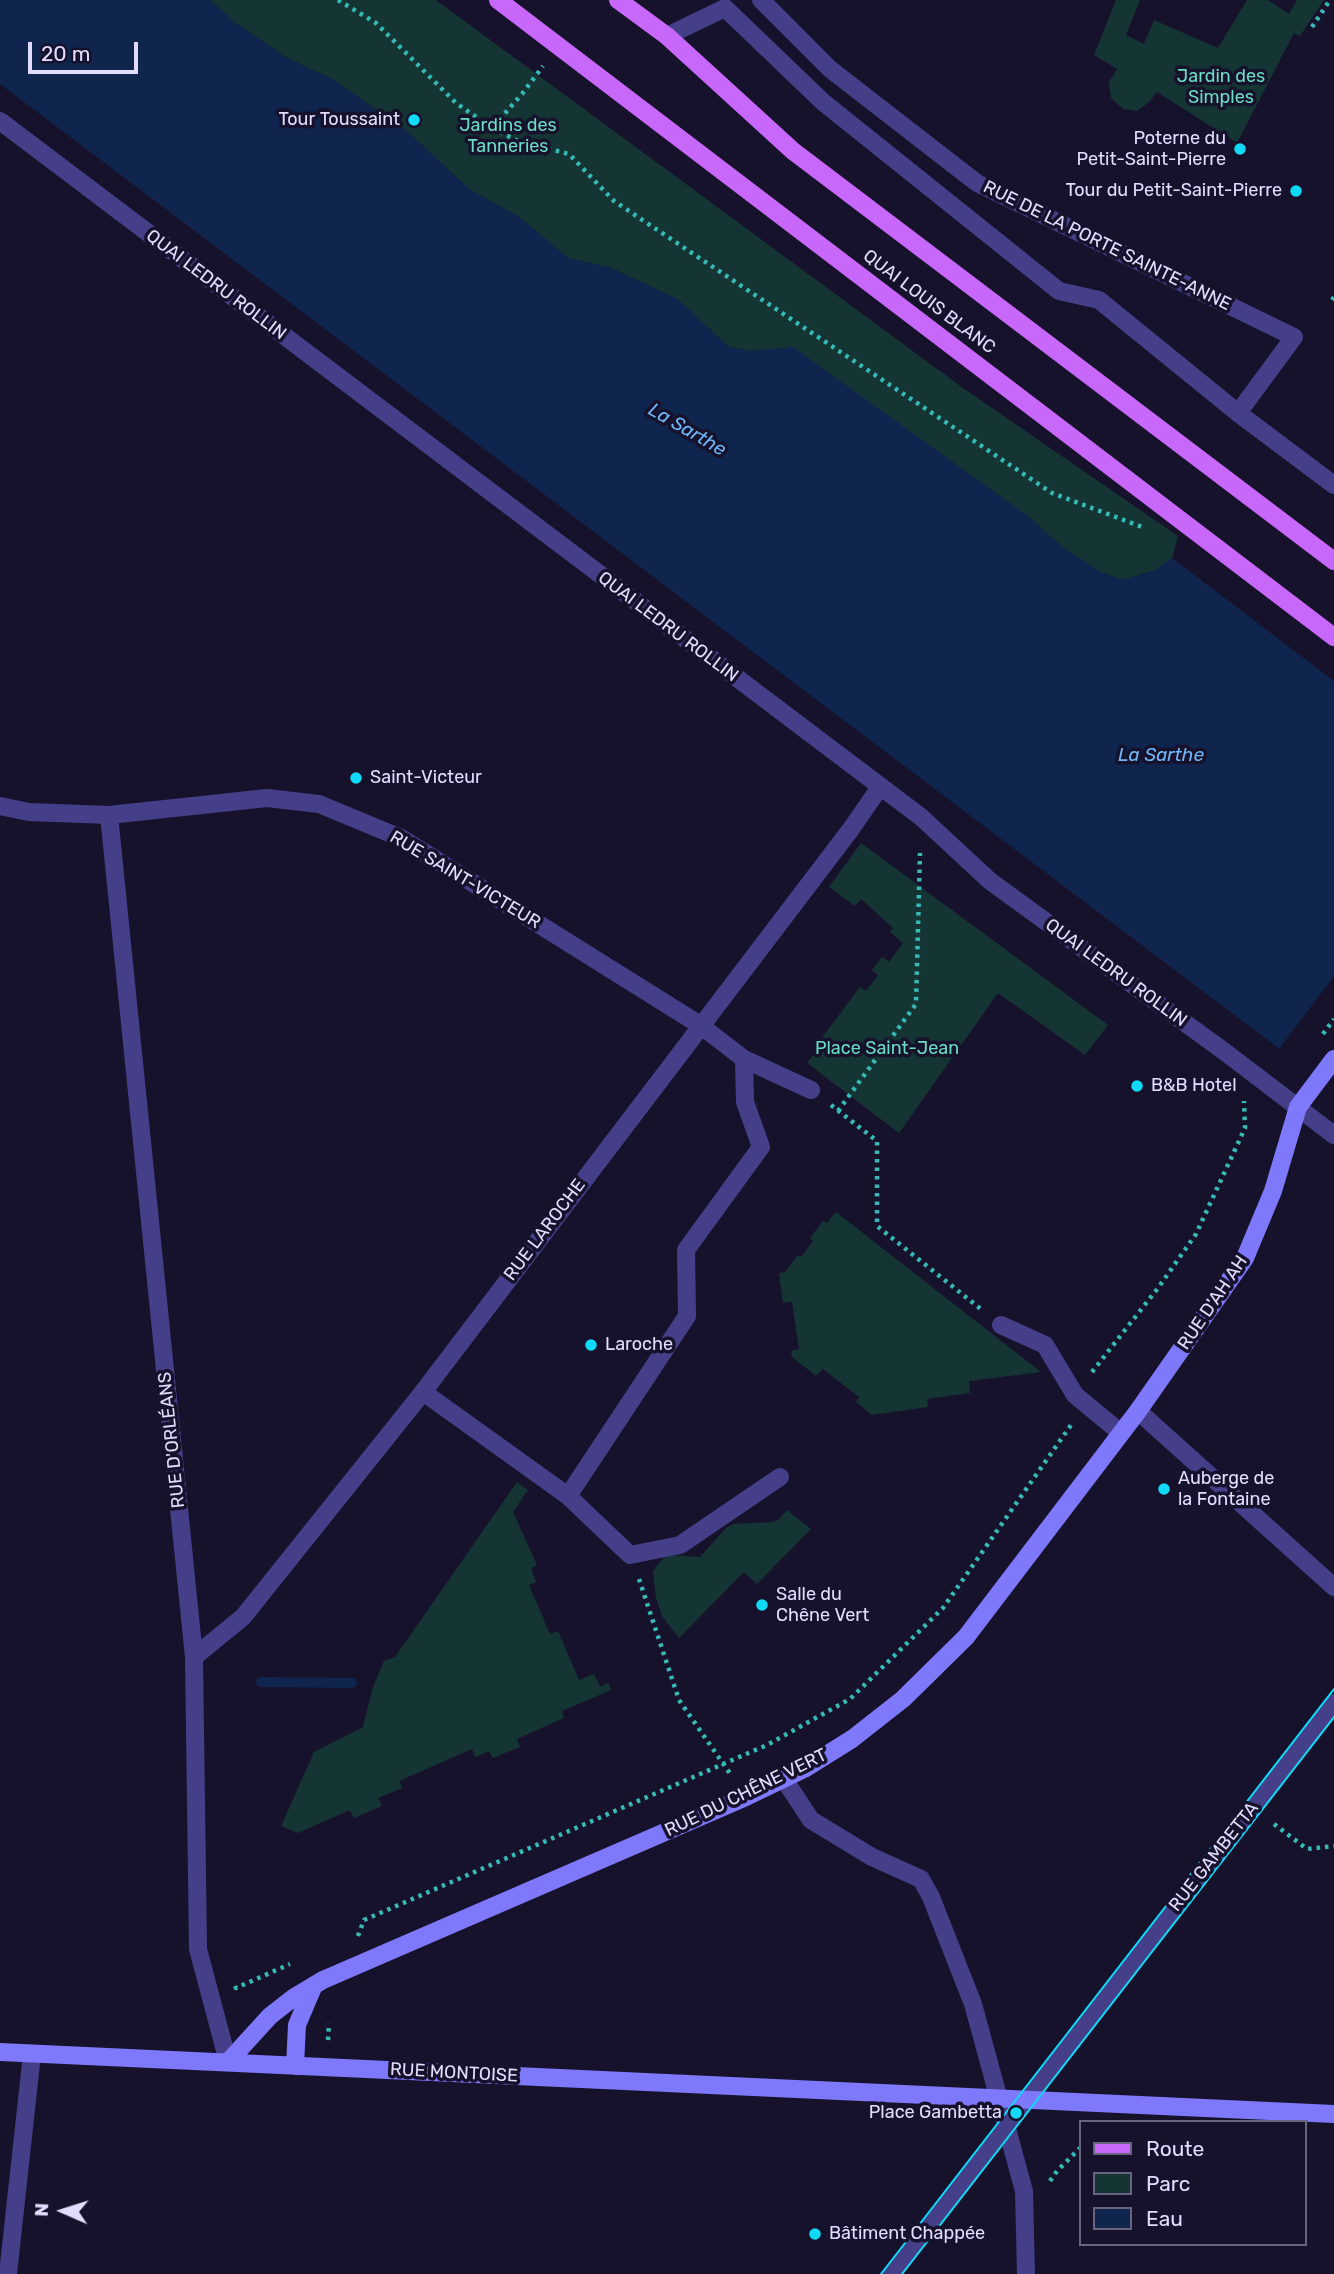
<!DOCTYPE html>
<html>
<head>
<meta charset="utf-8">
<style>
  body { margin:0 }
  #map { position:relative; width:1334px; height:2274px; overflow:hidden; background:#17122b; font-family:Rubik,sans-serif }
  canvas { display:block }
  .legend { position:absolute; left:1079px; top:2120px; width:228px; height:126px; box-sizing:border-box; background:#17122b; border:2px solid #68637f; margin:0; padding:9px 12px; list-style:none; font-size:21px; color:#e2ddfe }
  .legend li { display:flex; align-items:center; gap:14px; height:35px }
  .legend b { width:35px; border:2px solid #68637f }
  .north { position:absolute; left:28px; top:2176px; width:70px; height:70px; -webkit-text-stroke:5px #17122b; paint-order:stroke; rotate:273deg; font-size:19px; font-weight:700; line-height:28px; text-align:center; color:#e2ddfe }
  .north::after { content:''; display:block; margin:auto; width:24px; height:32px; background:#e2ddfe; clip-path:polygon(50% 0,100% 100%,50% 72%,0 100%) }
  .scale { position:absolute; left:28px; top:42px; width:110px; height:32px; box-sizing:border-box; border:4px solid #e2ddfe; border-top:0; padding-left:9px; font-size:21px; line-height:24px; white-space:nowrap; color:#e2ddfe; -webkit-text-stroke:5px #17122b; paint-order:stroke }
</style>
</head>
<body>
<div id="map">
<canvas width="1334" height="2274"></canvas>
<ul class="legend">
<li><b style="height:9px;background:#c768fa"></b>Route</li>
<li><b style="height:19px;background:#153535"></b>Parc</li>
<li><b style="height:19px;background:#0f254d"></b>Eau</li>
</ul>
<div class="north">N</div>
<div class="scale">20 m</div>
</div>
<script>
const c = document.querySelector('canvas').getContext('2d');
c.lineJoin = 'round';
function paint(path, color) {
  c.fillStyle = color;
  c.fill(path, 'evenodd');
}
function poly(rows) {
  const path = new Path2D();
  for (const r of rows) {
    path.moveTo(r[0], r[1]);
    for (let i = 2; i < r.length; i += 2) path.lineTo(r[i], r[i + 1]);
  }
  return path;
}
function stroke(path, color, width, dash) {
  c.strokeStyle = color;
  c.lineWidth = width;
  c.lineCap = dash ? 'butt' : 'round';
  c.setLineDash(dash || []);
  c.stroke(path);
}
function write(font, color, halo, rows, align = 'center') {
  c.font = font + ' Rubik,sans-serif';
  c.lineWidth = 7;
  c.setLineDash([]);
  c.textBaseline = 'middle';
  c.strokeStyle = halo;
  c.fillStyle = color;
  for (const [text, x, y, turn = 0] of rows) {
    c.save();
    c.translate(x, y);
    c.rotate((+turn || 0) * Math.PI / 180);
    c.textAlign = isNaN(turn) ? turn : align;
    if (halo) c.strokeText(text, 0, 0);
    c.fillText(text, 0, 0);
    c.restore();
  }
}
const green = poly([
  [210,0,436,0,963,388,1178,536,1172,558,1156,570,1123,580,1100,572,1061,546,1029,517,793,348,751,351,729,347,677,299,611,268,568,258,519,217,470,190,407,131,332,79,287,58,234,22],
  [1116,0,1140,0,1126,35,1144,44,1154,20,1218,48,1247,0,1268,0,1289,14,1297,0,1324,0,1300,36,1294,33,1237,143,1157,92,1149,102,1137,111,1123,109,1111,98,1109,82,1117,69,1094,55],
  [861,843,1108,1025,1085,1055,998,993,899,1133,807,1063,817,1050,815,1047,860,987,866,991,878,975,872,970,882,957,889,962,903,943,890,932,893,928,861,899,855,906,829,887],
  [836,1212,1041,1372,969,1381,970,1393,927,1399,928,1407,872,1415,856,1402,859,1397,823,1369,816,1376,792,1357,791,1351,799,1349,792,1302,783,1303,779,1273,785,1272,798,1255,801,1257,813,1241,810,1238,823,1221,827,1223],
  [517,1482,528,1490,513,1512,537,1565,531,1568,536,1582,529,1585,550,1634,558,1631,579,1680,594,1674,600,1687,608,1683,611,1690,562,1711,564,1718,517,1739,520,1747,493,1758,489,1751,475,1757,472,1749,399,1781,402,1788,378,1798,382,1806,354,1818,350,1810,298,1833,281,1826,314,1752,363,1727,373,1687,384,1661,395,1657],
  [787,1510,811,1529,757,1584,744,1572,679,1638,662,1616,656,1598,653,1571,659,1563,665,1557,673,1555,700,1557,727,1527,734,1524,773,1522,778,1520]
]);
const water = poly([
  [0,0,210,0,234,22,287,58,332,79,407,131,470,190,519,217,568,258,611,268,677,299,729,347,751,351,793,347,1029,517,1061,546,1100,572,1123,580,1156,570,1172,558,1334,681,1334,1090,0,84]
]);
const pier = poly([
  [1334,976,1334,1090,1279,1049]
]);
const stream = poly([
  [261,1682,352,1683]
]);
const path = poly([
  [338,0,376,23,456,103,492,128,522,94,543,66],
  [1312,27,1330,0],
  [492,128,518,141,569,154,614,201,1052,493,1142,527],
  [1332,300,1334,297],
  [1323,1034,1334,1019],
  [831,1105,877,1141,877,1226,982,1310],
  [838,1111,916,1004,920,853],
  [1092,1372,1158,1288,1196,1234,1245,1128,1244,1101],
  [639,1579,679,1700,731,1775],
  [1274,1824,1307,1849,1334,1846],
  [358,1936,364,1920,767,1745,850,1699,943,1608,1071,1425],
  [235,1986,236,1988,290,1964],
  [328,2040,329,2023],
  [1050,2181,1057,2171,1080,2148]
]);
const service = poly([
  [667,36,725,8,823,102,1059,291,1099,300,1238,413,1334,485],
  [423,1392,568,1496,630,1555,680,1545,780,1477],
  [1138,1411,1334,1587],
  [568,1496,687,1316,686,1250,761,1147,745,1102,744,1059]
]);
const pedestrian = poly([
  [761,0,830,69,977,183,1294,337,1238,413]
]);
const minor = poly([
  [0,121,921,817,990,881,1225,1052,1334,1135],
  [0,806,29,812,109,815,267,798,319,804,401,838,700,1025,744,1059,811,1090],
  [109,815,194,1657,198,1949,228,2062],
  [1001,1325,1045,1345,1075,1395,1121,1433],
  [194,1657,243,1617,423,1392,851,829,880,787],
  [784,1779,811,1820,872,1857,921,1879,931,1897,973,2004,1024,2191,1026,2274],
  [8,2274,32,2054],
  [892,2274,1334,1703]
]);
const secondary = poly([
  [0,2052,1334,2114],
  [228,2062,270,2016,293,1998,323,1980,746,1797,804,1769,852,1739,903,1699,966,1637,1138,1411,1245,1258,1273,1191,1298,1107,1334,1059],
  [295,2066,297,2025,314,1985]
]);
const primary = poly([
  [498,0,1334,637],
  [618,0,667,36,793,151,1334,561]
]);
const tram = poly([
  [881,2274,1334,1689],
  [902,2274,1334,1717]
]);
const markers = [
  [414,120,7,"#10daf7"],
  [1240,149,7,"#10daf7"],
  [1296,191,7,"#10daf7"],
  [356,778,7,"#10daf7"],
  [1137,1086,7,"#10daf7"],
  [591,1345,7,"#10daf7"],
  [1164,1489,7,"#10daf7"],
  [762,1605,7,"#10daf7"],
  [1016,2113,7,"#10daf7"],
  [815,2234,7,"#10daf7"]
];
const parkNames = [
  ["Jardin des",1221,77],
  ["Simples",1221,98],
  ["Jardins des",508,126],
  ["Tanneries",508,147],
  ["Place Saint-Jean",887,1049]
];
const poiNames = [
  ["Tour Toussaint",400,120,"right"],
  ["Poterne du",1226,139,"right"],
  ["Petit-Saint-Pierre",1226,160,"right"],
  ["Tour du Petit-Saint-Pierre",1282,191,"right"],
  ["Saint-Victeur",370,778],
  ["B&B Hotel",1151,1086],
  ["Laroche",605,1345],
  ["Auberge de",1178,1479],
  ["la Fontaine",1178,1500],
  ["Salle du",776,1595],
  ["Chêne Vert",776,1616],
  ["Place Gambetta",1002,2113,"right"],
  ["Bâtiment Chappée",829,2234]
];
const streetNames = [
  ["RUE DE LA PORTE SAINTE-ANNE",1107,246,26],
  ["QUAI LEDRU ROLLIN",216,285,37],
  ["QUAI LOUIS BLANC",929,302,37],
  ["QUAI LEDRU ROLLIN",668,627,37],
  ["RUE SAINT-VICTEUR",465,880,31],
  ["QUAI LEDRU ROLLIN",1116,973,36],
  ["RUE LAROCHE",545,1230,-53],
  ["RUE D'AH AH",1213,1303,-56],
  ["RUE D'ORLÉANS",172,1440,-96],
  ["RUE DU CHÊNE VERT",746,1793,-26],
  ["RUE GAMBETTA",1214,1857,-52],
  ["RUE MONTOISE",454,2073,3]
];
const waterNames = [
  ["La Sarthe",687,430,30],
  ["La Sarthe",1161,756]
];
paint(green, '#153535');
paint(water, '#0f254d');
paint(pier, '#17122b');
stroke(stream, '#0f254d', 10);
stroke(path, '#35bab5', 4.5, [3.5, 5]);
stroke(service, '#443f88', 18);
stroke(pedestrian, '#443f88', 18);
stroke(minor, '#443f88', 18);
stroke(secondary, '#7e78fb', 18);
stroke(primary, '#c768fa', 18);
stroke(tram, '#10daf7', 2);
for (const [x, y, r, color] of markers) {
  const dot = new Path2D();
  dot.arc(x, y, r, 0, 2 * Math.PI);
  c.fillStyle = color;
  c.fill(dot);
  stroke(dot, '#17122b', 2.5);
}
write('18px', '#6addc3', '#17122b', parkNames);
write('18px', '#e2ddfe', '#17122b', poiNames, 'left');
write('18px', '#e2ddfe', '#17122b', streetNames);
write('italic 19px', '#6fb6fa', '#17122b', waterNames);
</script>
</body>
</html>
